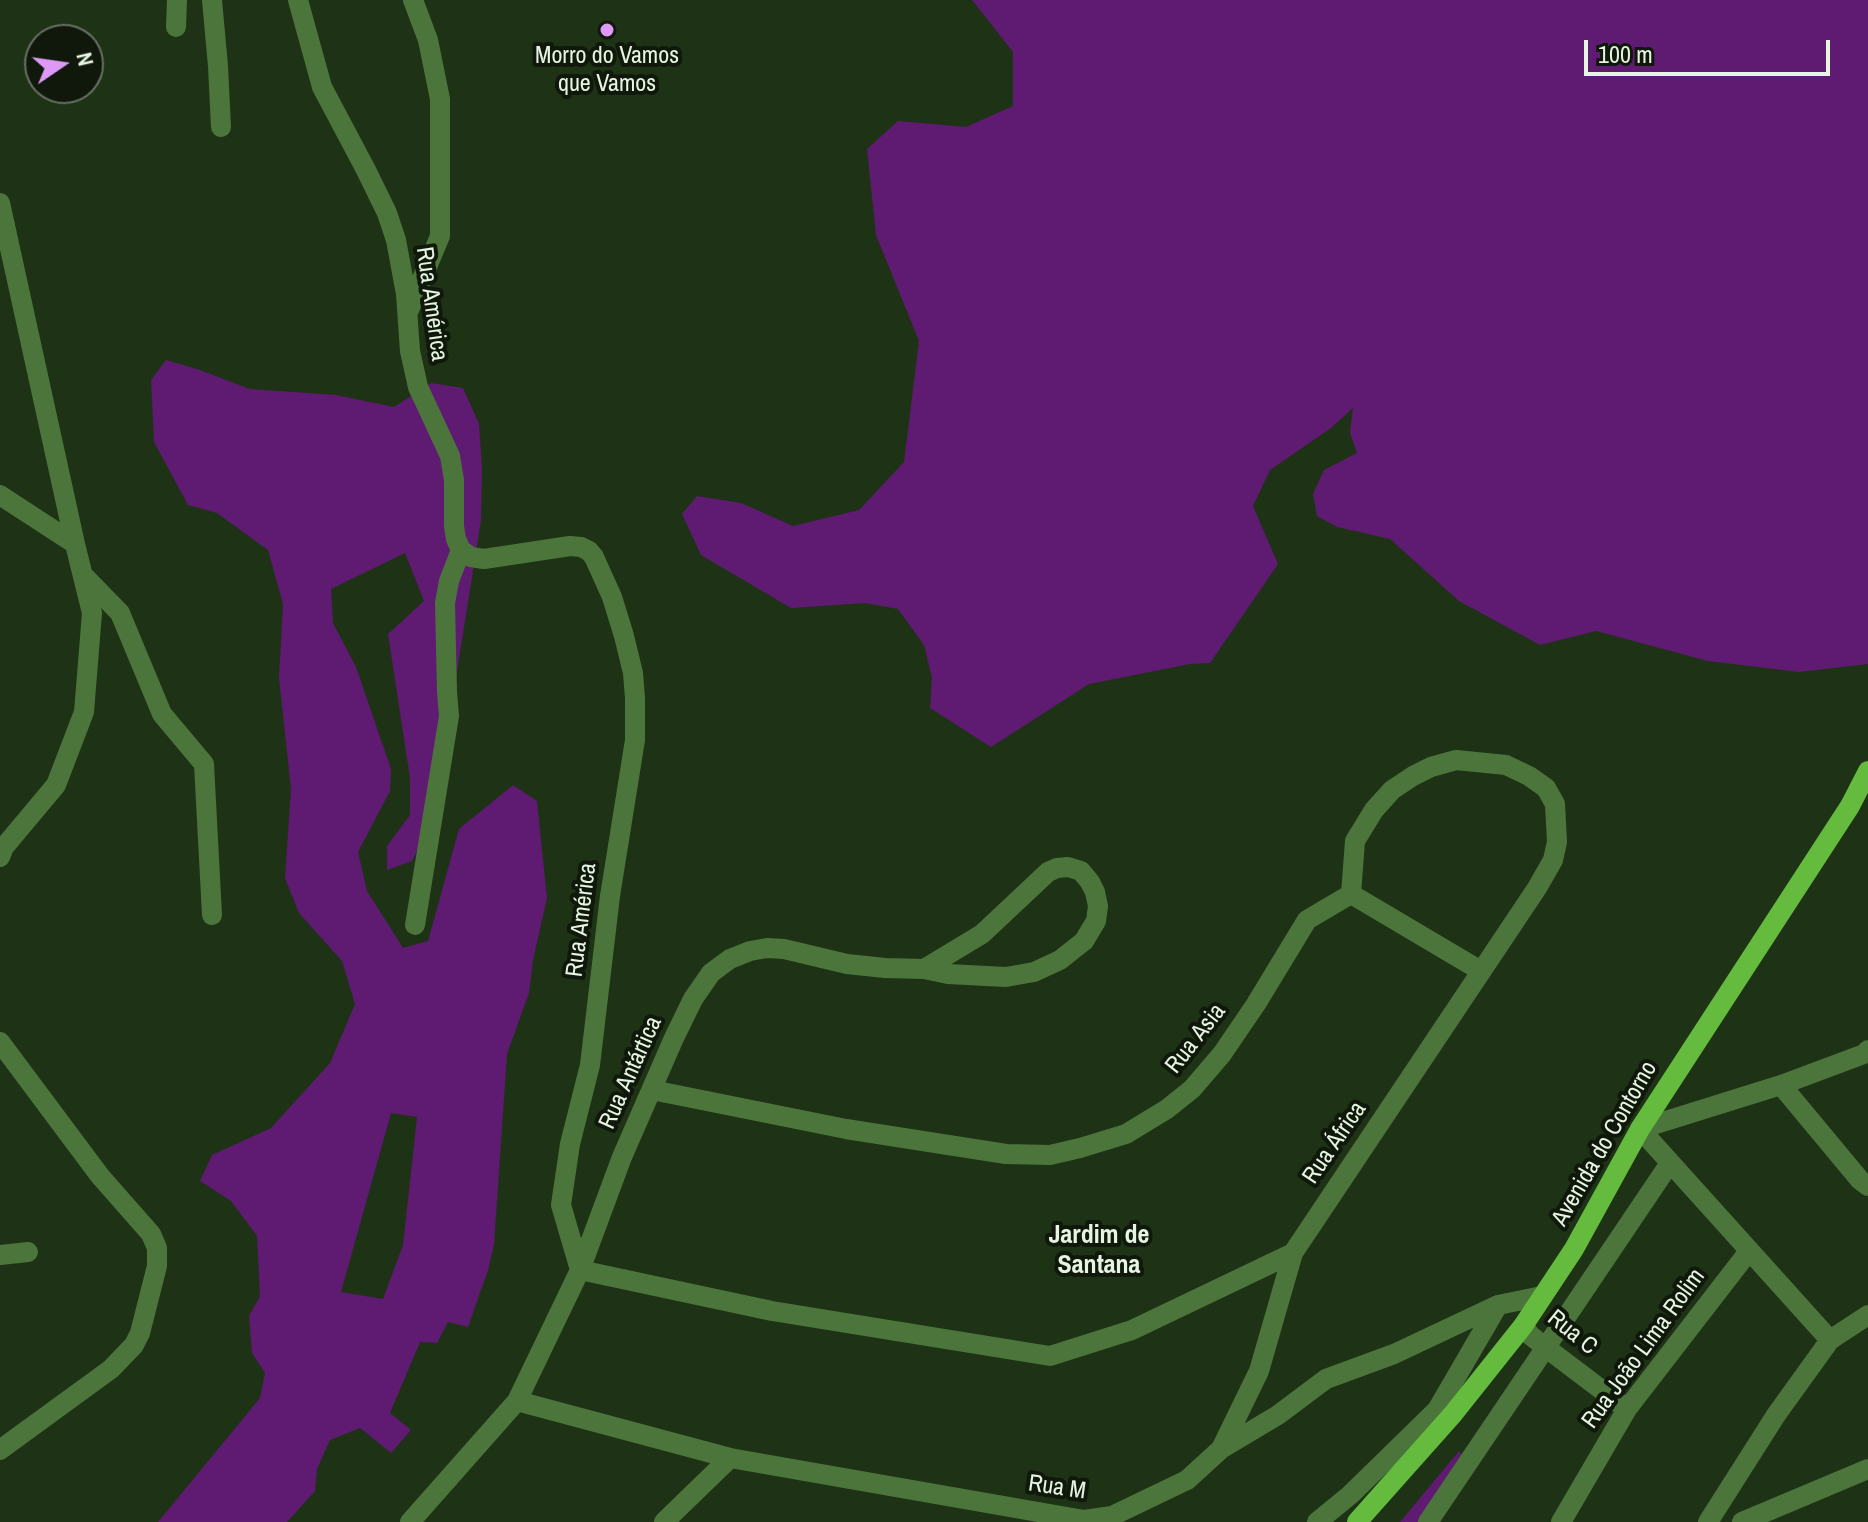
<!DOCTYPE html>
<html>
<head>
<meta charset="utf-8">
<style>
  body { margin:0 }
  #map { position:relative; width:1868px; height:1522px; overflow:hidden; background:#1e3316; font-family:"Archivo Narrow",sans-serif }
  canvas { display:block }
  .north { position:absolute; left:24px; top:24px; width:80px; height:80px; box-sizing:border-box; background:#0f180b; border:2px solid #657061; border-radius:50%; rotate:77deg; font-size:22px; font-weight:700; line-height:32px; text-align:center; color:#e6f4e2 }
  .north::after { content:''; display:block; margin:auto; width:28px; height:36px; background:#dd99f3; clip-path:polygon(50% 0,100% 100%,50% 72%,0 100%) }
  .scale { position:absolute; left:1584px; top:40px; width:246px; height:36px; box-sizing:border-box; border:4px solid #e6f4e2; border-top:0; padding-left:10px; font-size:24px; line-height:28px; white-space:nowrap; color:#e6f4e2; -webkit-text-stroke:6px #0f180b; paint-order:stroke }
</style>
</head>
<body>
<div id="map">
<canvas width="1868" height="1522"></canvas>
<div class="north">N</div>
<div class="scale">100 m</div>
</div>
<script>
const c = document.querySelector('canvas').getContext('2d');
c.lineJoin = 'round';
function paint(path, color) {
  c.fillStyle = color;
  c.fill(path, 'evenodd');
}
function poly(rows) {
  const path = new Path2D();
  for (const r of rows) {
    path.moveTo(r[0], r[1]);
    for (let i = 2; i < r.length; i += 2) path.lineTo(r[i], r[i + 1]);
  }
  return path;
}
function stroke(path, color, width, dash) {
  c.strokeStyle = color;
  c.lineWidth = width;
  c.lineCap = dash ? 'butt' : 'round';
  c.setLineDash(dash || []);
  c.stroke(path);
}
function write(font, color, halo, rows, align = 'center') {
  c.font = font + ' "Archivo Narrow",sans-serif';
  c.lineWidth = 8;
  c.setLineDash([]);
  c.textBaseline = 'middle';
  c.strokeStyle = halo;
  c.fillStyle = color;
  for (const [text, x, y, turn = 0] of rows) {
    c.save();
    c.translate(x, y);
    c.rotate((+turn || 0) * Math.PI / 180);
    c.textAlign = isNaN(turn) ? turn : align;
    if (halo) c.strokeText(text, 0, 0);
    c.fillText(text, 0, 0);
    c.restore();
  }
}
const green = poly([
  [972,0,1868,0,1868,664,1799,672,1708,661,1596,631,1540,645,1459,601,1390,539,1337,527,1317,516,1313,494,1324,470,1357,453,1350,433,1353,408,1331,428,1270,470,1253,506,1278,564,1210,663,1190,664,1089,684,991,747,930,708,932,678,924,645,898,609,865,603,791,608,701,555,682,514,697,496,741,503,793,526,859,510,904,462,919,341,876,235,867,149,898,121,966,127,1013,106,1013,52],
  [166,360,197,369,250,389,336,395,394,407,431,383,463,388,479,424,482,469,481,520,434,817,412,861,387,870,387,846,410,815,410,778,388,634,424,601,405,553,331,589,333,623,356,667,391,769,390,791,358,852,367,891,403,948,428,941,459,829,513,785,537,801,547,898,533,960,529,993,507,1054,494,1245,488,1270,468,1327,448,1322,437,1343,420,1342,390,1413,411,1430,391,1453,360,1428,330,1440,317,1469,315,1491,287,1522,158,1522,260,1398,265,1373,252,1353,249,1316,260,1296,257,1236,231,1201,200,1181,212,1155,271,1128,330,1063,355,1004,342,961,299,913,285,878,291,789,279,678,283,604,268,550,217,513,188,505,154,442,151,380],
  [391,1113,417,1117,403,1245,383,1299,341,1292],
  [1459,1451,1470,1463,1438,1522,1400,1522]
]);
const minor = poly([
  [212,0,218,66,221,127],
  [298,0,322,87,366,170,387,213,396,240,406,294,410,351,418,387,450,456,454,480,454,526,456,539,461,550,471,557,484,559,570,546,581,547,589,551,594,557,612,597,624,636,633,673,635,698,635,740,610,896,590,1065,570,1144,561,1205,580,1270,772,1311,1050,1356,1132,1330,1293,1253],
  [176,27,177,0],
  [0,203,75,544,0,495],
  [409,310,440,236,440,99,428,40,413,0],
  [83,575,120,613,162,714,204,764,212,915],
  [0,857,4,847,56,785,84,712,92,613,75,544],
  [1351,894,1481,971],
  [415,925,449,716,447,692,445,603,449,581,461,550],
  [0,1042,100,1176,151,1234,157,1248,157,1266,140,1333,134,1345,111,1369,0,1450],
  [1781,1085,1860,1180,1868,1186],
  [652,1090,846,1129,1006,1154,1050,1155,1080,1148,1126,1134,1167,1109,1192,1089,1222,1054,1256,1004,1307,920,1351,894,1355,841,1374,810,1392,790,1413,776,1431,767,1456,760,1506,765,1529,776,1546,788,1555,804,1557,842,1553,860,1537,888,1293,1253,1259,1371,1221,1449],
  [0,1255,28,1252],
  [1523,1326,1530,1335,1545,1347,1627,1409],
  [1830,1340,1868,1315],
  [517,1401,730,1458,1084,1520,1112,1516,1187,1480,1221,1449,1278,1415,1326,1379,1394,1354,1498,1305,1542,1296],
  [410,1522,517,1401,580,1270,622,1157,674,1038,693,999,711,973,730,959,750,951,767,948,784,949,847,964,885,968,924,969,948,974,1006,977,1034,972,1060,960,1084,941,1096,921,1098,906,1095,892,1090,882,1081,871,1068,867,1057,868,1048,872,982,934,924,969],
  [664,1522,730,1458],
  [1317,1522,1350,1495,1437,1410,1498,1305],
  [1428,1522,1670,1163],
  [1561,1522,1627,1409,1749,1251],
  [1708,1522,1776,1415,1830,1340,1640,1129,1781,1085,1864,1054,1868,1050],
  [1742,1522,1868,1469]
]);
const major = poly([
  [1357,1522,1453,1414,1523,1326,1574,1249,1640,1129,1850,806,1868,771]
]);
const markers = [
  [607,30,8,"#dd99f3"]
];
const poiNames = [
  ["Morro do Vamos",607,57],
  ["que Vamos",607,85]
];
const streetNames = [
  ["Rua América",431,304,82],
  ["Rua América",582,920,-83],
  ["Rua Asia",1196,1039,-52],
  ["Rua Antártica",631,1073,-66],
  ["Rua África",1335,1143,-56],
  ["Avenida do Contorno",1605,1144,-60],
  ["Rua C",1572,1333,39],
  ["Rua João Lima Rolim",1644,1349,-54],
  ["Rua M",1057,1488,8]
];
const neighbourhoodNames = [
  ["Jardim de",1099,1236],
  ["Santana",1099,1266]
];
paint(green, '#5f1a72');
stroke(minor, '#4c753c', 20);
stroke(major, '#65bb3d', 20);
for (const [x, y, r, color] of markers) {
  const dot = new Path2D();
  dot.arc(x, y, r, 0, 2 * Math.PI);
  c.fillStyle = color;
  c.fill(dot);
  stroke(dot, '#0f180b', 3);
}
write('24px', '#e6f4e2', '#0f180b', poiNames);
write('24px', '#e6f4e2', '#0f180b', streetNames);
write('bold 26px', '#e6f4e2', '#0f180b', neighbourhoodNames);
</script>
</body>
</html>
